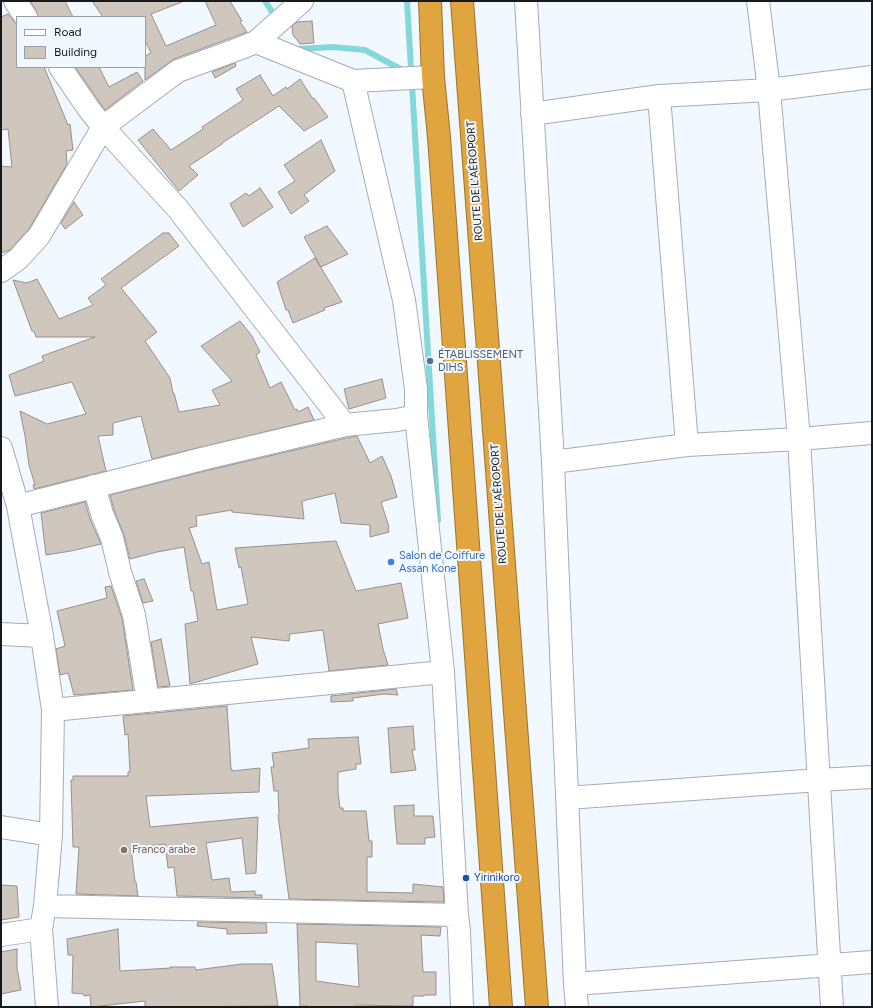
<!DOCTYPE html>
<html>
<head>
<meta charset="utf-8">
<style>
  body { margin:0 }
  #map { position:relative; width:873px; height:1008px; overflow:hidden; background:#f1f8ff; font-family:Figtree,sans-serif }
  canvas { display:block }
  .frame { position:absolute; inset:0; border:2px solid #17191d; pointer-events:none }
  .legend { position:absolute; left:16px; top:16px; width:130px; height:52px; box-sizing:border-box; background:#f1f8ff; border:1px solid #9a9fa5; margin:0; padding:5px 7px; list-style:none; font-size:12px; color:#17191d }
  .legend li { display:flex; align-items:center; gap:8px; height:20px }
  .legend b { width:20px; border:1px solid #9a9fa5 }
</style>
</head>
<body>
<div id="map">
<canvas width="873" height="1008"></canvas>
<div class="frame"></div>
<ul class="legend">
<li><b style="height:5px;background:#fff"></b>Road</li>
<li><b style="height:11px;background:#cfc7be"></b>Building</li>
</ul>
</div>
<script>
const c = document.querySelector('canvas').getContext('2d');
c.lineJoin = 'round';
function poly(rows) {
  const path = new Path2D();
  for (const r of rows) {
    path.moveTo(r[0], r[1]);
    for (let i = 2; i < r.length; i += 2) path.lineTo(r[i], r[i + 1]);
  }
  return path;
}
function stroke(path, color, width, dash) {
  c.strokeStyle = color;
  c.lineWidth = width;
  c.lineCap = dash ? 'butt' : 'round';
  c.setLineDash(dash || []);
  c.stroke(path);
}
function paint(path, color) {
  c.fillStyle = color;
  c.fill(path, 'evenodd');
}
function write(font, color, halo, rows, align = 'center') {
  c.font = font + ' Figtree,sans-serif';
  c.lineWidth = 4;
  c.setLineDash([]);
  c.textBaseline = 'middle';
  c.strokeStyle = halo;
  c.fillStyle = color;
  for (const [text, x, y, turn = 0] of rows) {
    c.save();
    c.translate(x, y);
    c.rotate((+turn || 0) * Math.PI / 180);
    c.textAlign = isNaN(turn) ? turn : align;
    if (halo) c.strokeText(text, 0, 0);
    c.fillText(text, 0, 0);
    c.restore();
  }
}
const stream = poly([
  [265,1,274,15,275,19],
  [407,1,438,520],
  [297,49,333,47,365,50,406,72]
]);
const building = poly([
  [30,1,65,1,73,17,38,17,36,10,30,1],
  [92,1,182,1,182,2,151,14,166,46,216,25,205,1,230,1,242,21,240,22,247,32,174,59,145,80,145,56,151,53,145,41,145,17,103,17,92,1],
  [8,14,17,25,17,67,44,67,68,125,70,124,73,150,66,151,67,164,29,229,10,250,1,253,1,166,12,167,8,129,1,130,1,17,8,14],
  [312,21,314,43,300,44,293,35,292,26,297,22,312,21],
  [235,63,236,66,215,78,212,72,235,63],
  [75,67,99,67,109,87,137,72,143,81,105,110,75,67],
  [260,75,273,96,286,87,287,89,300,79,313,99,314,98,328,117,304,131,279,106,222,143,222,144,189,166,198,175,179,191,138,140,153,129,171,150,203,129,202,127,243,100,236,89,260,75],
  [321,140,335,171,304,195,309,201,291,214,278,192,295,181,284,165,321,140],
  [260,188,273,207,243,227,230,204,246,193,249,196,260,188],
  [74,202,83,215,65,229,61,223,74,202],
  [327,226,348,254,321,267,304,237,327,226],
  [163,233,169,233,179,246,121,288,157,332,145,341,170,378,173,393,174,393,179,412,220,405,212,390,232,381,201,346,240,321,252,336,260,352,256,355,270,388,281,382,295,410,297,409,298,412,308,407,314,420,152,459,141,416,113,423,113,435,98,436,106,471,34,489,33,485,35,485,29,465,25,436,20,411,47,424,86,414,72,382,15,396,9,375,44,361,42,356,95,337,36,337,34,331,32,331,13,280,27,283,37,279,59,319,93,305,88,298,106,285,101,279,163,233],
  [315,258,342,302,324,308,325,310,293,323,288,310,286,310,277,282,315,258],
  [382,379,386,398,349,409,344,389,382,379],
  [357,436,370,463,382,456,391,476,397,497,381,502,389,527,388,527,389,532,370,537,370,525,341,523,335,493,302,501,304,519,232,512,232,510,196,516,197,526,189,528,202,564,209,562,217,610,248,604,241,567,239,568,235,548,336,541,356,591,401,583,408,618,378,624,383,649,388,665,329,671,323,630,290,634,289,641,251,637,258,664,190,684,185,624,198,621,193,591,191,591,184,547,157,552,130,559,124,535,114,510,110,495,209,470,342,439,357,436],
  [85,502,90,519,101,544,71,551,46,555,41,513,85,502],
  [144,579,153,601,143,603,136,581,144,579],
  [111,586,122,618,133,690,74,695,68,673,60,675,56,649,65,646,57,611,107,598,105,587,111,586],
  [161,639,170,686,158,687,151,642,161,639],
  [396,689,398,695,384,694,353,698,353,701,331,702,331,696,396,689],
  [227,706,231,769,232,769,232,771,260,768,259,792,146,796,150,827,258,817,256,873,246,874,242,838,206,843,212,880,229,878,231,892,255,891,255,895,262,895,262,898,177,896,174,867,168,868,165,844,131,848,135,882,136,882,138,896,76,894,79,847,73,847,71,780,73,780,73,776,128,776,128,772,130,772,128,734,125,735,123,716,227,706],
  [413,726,415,750,412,750,416,770,391,773,388,728,413,726],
  [358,737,361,764,356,764,356,769,338,772,338,792,340,808,343,808,343,811,366,811,369,841,372,841,372,857,367,857,367,892,413,893,413,884,443,887,444,902,289,899,278,815,279,815,278,791,274,791,271,767,274,767,272,753,309,748,308,739,358,737],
  [414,805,414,816,433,816,435,837,425,838,425,844,397,844,394,806,414,805],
  [1,885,17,886,19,917,1,920,1,885],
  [198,922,266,923,267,933,227,934,227,929,197,926,198,922],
  [297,924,441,927,440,936,421,935,423,972,436,972,436,995,424,995,424,996,413,996,413,1006,355,1005,355,1007,308,1007,308,1006,300,1006,297,924],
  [316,942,357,944,359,987,316,981,316,942],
  [118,929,120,971,171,968,170,967,195,967,196,970,242,964,272,964,278,1006,145,1007,145,1001,91,1007,90,995,84,996,84,994,72,993,73,955,68,955,67,939,118,929],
  [17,949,17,968,21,990,1,994,1,952,17,949]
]);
const minor = poly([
  [15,1,26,17],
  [526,1,553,462,575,984,577,1007],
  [758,1,769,90,799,439,832,1007],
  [256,42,353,81,404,300,416,389,416,416,443,672,457,915],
  [60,67,88,108,103,127,178,209,345,425],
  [353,81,433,77],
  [659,96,687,445],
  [532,114,659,96,769,90,872,77],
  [1,271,18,259,39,236,103,127,178,71,241,48,256,42,302,1],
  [1,448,18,506,42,636,53,710,51,835,45,906,41,929,47,1007],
  [553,462,687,445,799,439,872,433],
  [94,486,102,514,112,538,120,572,134,615,148,701],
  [18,506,206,458,345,425,397,420,416,416],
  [1,634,42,636],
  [53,710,443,672],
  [567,798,819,780,872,777],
  [1,827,51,835],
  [45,906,457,915,459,931,462,1007],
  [1,935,41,929],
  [575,984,872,962]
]);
const highway = poly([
  [430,1,433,77,439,137,501,1007],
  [462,1,537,1007]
]);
const markers = [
  [430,361,4,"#5c6f8a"],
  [391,562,4,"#3f7fe0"],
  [124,850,4,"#8d6e63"],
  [466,878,4,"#1a4fb4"]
];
const streetNames = [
  ["ROUTE DE L'AÉROPORT",475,181,-94],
  ["ROUTE DE L'AÉROPORT",499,504,-94]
];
const serviceNames = [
  ["ÉTABLISSEMENT",438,355],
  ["DIHS",438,368]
];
const shopNames = [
  ["Salon de Coiffure",399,556],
  ["Assan Kone",399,569]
];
const educationNames = [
  ["Franco arabe",132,850]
];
const transitNames = [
  ["Yirinikoro",474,878]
];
stroke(stream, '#85d8d9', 6);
paint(building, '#cfc7be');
stroke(building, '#989089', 1);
stroke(minor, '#a5acb5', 24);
stroke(highway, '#9a7432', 24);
stroke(minor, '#fff', 22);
stroke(highway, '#e0a53e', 22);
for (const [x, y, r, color] of markers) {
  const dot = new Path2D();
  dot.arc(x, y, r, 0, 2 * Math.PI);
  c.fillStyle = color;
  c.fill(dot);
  stroke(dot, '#f1f8ff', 1.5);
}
write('11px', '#17191d', '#f1f8ff', streetNames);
write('11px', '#4e5e75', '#f1f8ff', serviceNames, 'left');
write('11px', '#366cbe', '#f1f8ff', shopNames, 'left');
write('11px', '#785e54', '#f1f8ff', educationNames, 'left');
write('11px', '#164399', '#f1f8ff', transitNames, 'left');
</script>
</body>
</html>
